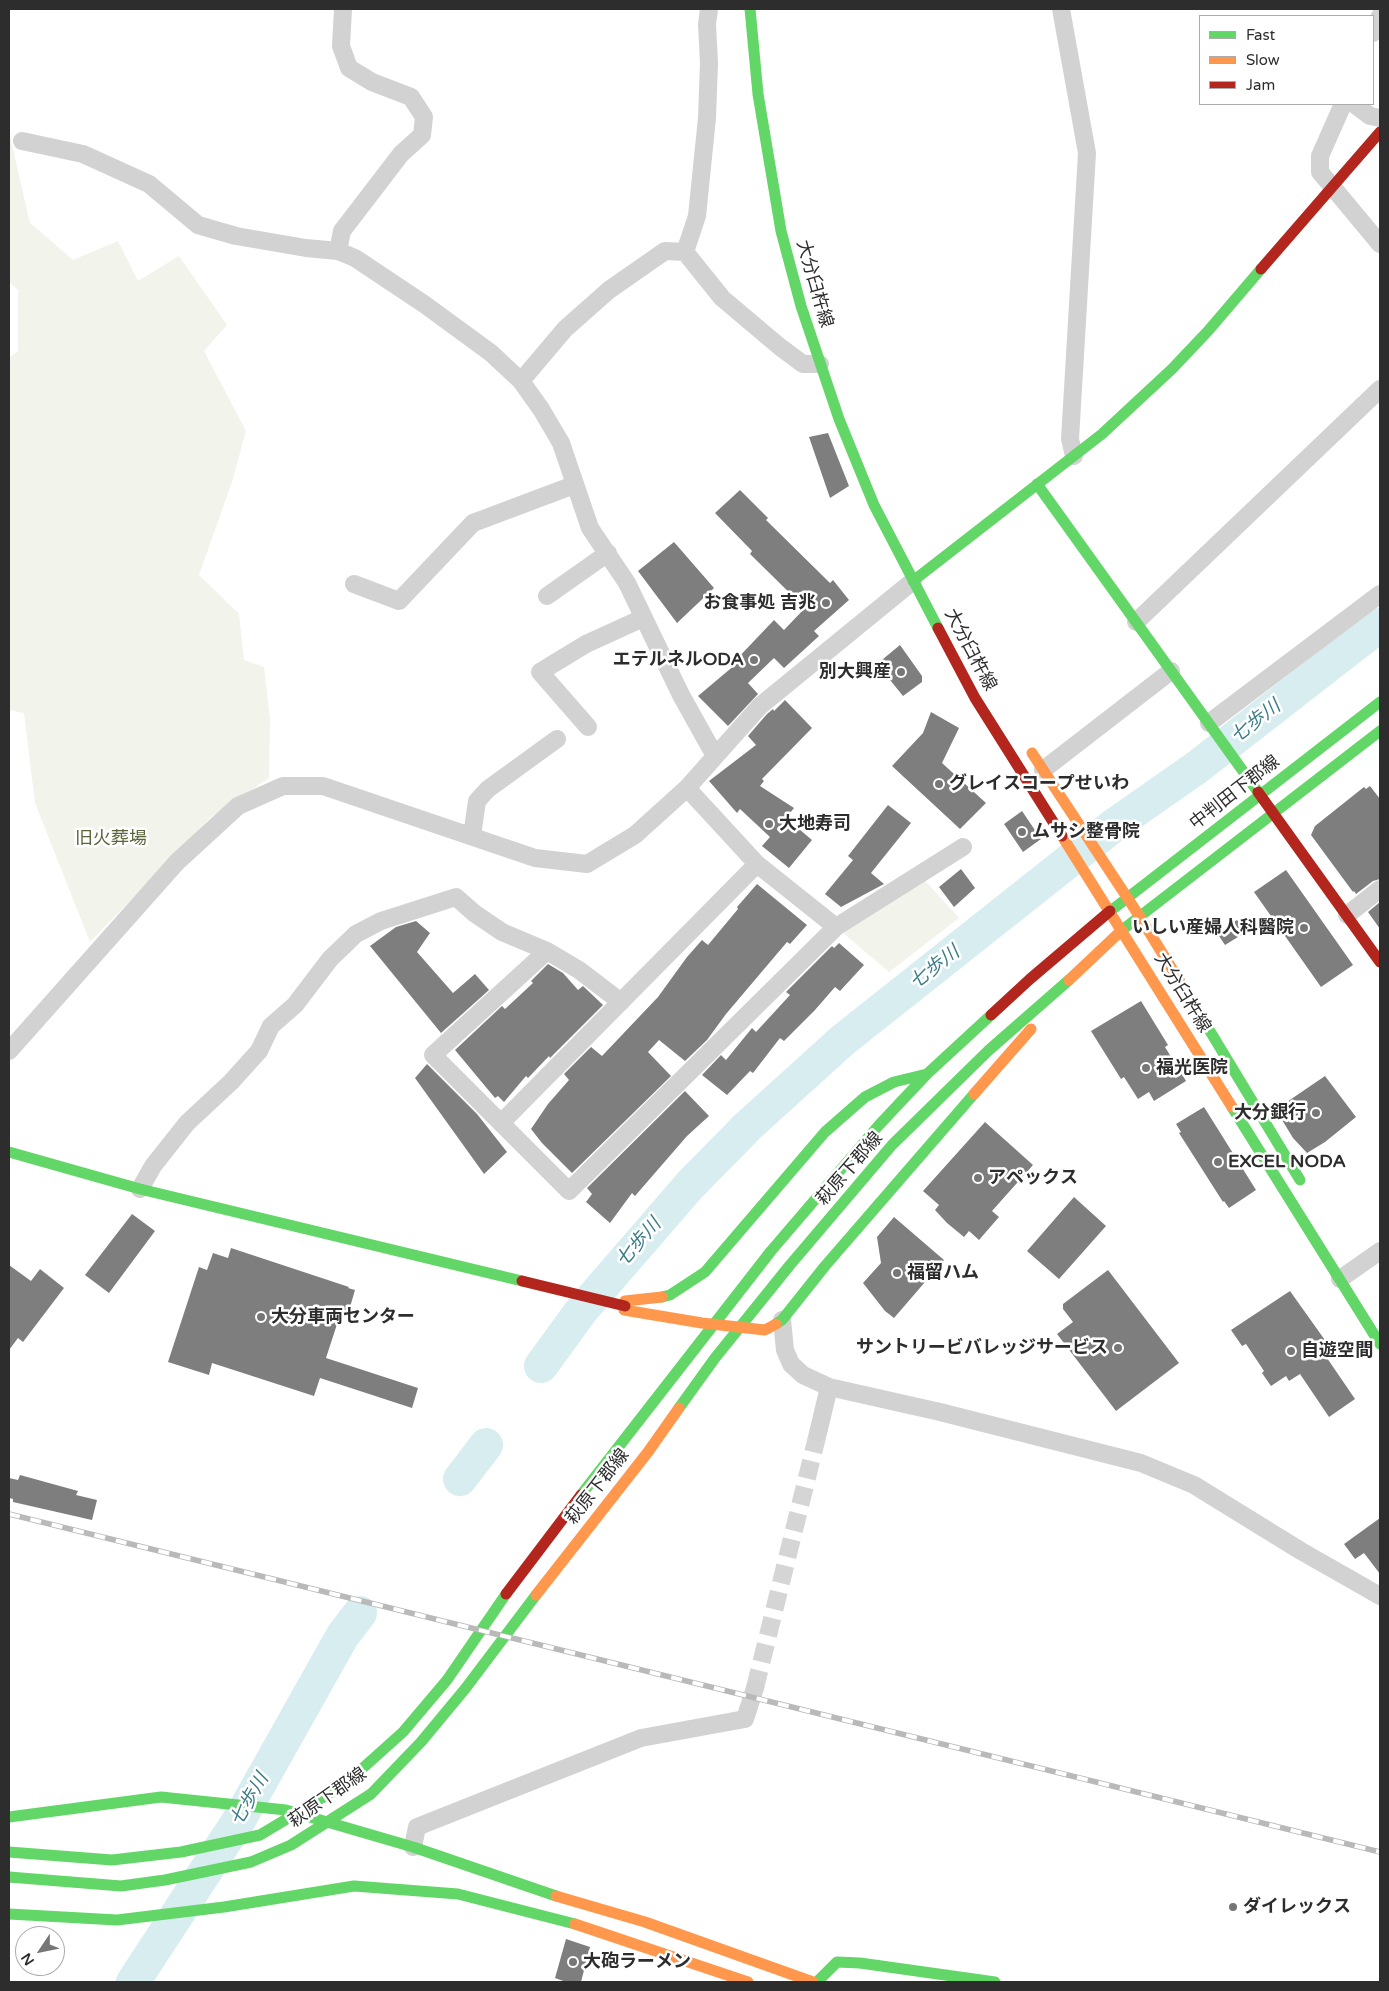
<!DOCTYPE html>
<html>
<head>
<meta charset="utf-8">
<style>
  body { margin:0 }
  #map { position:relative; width:1389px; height:1991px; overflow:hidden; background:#fff; font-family:"Varela Round",sans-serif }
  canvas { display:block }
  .frame { position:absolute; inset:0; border:10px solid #2d2d2d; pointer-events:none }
  .legend { position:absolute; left:1199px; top:15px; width:175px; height:90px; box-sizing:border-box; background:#fff; border:1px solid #ababab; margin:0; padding:6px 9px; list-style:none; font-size:15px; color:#2d2d2d }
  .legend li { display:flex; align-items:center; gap:10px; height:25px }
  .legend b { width:25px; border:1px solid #ababab }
  .north { position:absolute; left:15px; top:1926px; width:50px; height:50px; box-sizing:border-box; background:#fff; border:1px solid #ababab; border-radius:50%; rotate:236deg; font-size:14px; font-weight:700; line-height:20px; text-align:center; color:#2d2d2d }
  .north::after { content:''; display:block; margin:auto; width:18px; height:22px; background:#767676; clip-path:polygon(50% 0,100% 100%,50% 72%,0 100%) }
</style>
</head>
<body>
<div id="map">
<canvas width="1389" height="1991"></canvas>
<div class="frame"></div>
<ul class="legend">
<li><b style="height:6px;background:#63d668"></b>Fast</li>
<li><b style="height:6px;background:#ff974d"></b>Slow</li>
<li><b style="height:6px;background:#b3261e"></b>Jam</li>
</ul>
<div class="north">N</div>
</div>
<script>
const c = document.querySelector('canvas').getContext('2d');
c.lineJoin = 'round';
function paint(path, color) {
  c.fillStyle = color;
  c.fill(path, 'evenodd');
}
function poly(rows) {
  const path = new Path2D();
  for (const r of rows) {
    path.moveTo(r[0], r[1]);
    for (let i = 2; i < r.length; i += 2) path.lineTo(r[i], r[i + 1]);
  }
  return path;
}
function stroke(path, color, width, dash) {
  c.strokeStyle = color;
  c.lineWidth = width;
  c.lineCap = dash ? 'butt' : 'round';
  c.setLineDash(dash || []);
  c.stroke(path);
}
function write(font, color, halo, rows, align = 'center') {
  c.font = font + ' "Varela Round","Noto Sans JP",sans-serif';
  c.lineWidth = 5;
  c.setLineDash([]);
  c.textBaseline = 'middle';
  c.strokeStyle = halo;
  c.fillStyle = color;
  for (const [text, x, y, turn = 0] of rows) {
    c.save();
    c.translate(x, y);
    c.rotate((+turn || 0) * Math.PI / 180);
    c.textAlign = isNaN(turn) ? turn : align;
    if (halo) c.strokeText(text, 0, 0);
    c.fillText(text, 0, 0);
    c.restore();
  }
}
const green = poly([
  [9,132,30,223,73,260,118,241,138,281,179,256,227,325,204,351,246,431,232,482,199,575,239,614,244,660,264,667,270,719,269,778,211,817,90,942,35,803,24,713,9,710,9,358,18,351,18,290,9,282],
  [920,875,959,918,889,972,836,927]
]);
const river = poly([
  [541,1366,581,1311,690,1185,748,1126,843,1040,1113,826,1196,768,1380,625],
  [460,1479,486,1445],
  [133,1982,239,1820,343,1635,360,1613]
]);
const building = poly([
  [828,433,849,486,830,498,809,437],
  [740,490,768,518,766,520,830,583,833,580,849,600,814,631,819,636,784,668,774,658,748,683,758,694,728,726,698,696,736,664,734,662,774,620,784,630,805,608,750,554,752,551,715,513],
  [674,542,714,588,677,623,638,571],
  [900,645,922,676,922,682,903,696,877,664],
  [785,700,812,728,762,779,764,781,760,786,794,808,786,818,812,840,789,868,762,846,770,837,740,809,737,813,709,781,756,745,748,736,767,714,773,709,774,711],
  [931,712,959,728,942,763,986,803,960,829,892,766,923,733],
  [1370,786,1380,799,1380,879,1373,881,1356,894,1354,891,1353,892,1311,835,1315,826,1364,787,1366,789],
  [888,805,911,823,871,873,884,884,841,907,825,894,853,860,848,856],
  [1022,811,1041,839,1023,852,1004,824],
  [961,869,975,888,954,907,939,887],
  [1286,870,1353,965,1321,987,1254,892],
  [757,884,807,925,790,944,787,942,726,1014,707,1040,685,1061,659,1040,648,1052,671,1076,572,1173,542,1143,531,1129,548,1104,569,1080,564,1074,591,1047,602,1056,658,997,687,957,702,940,708,945,738,909,737,907],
  [1380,902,1380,929,1368,912],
  [1237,920,1246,932,1225,945,1217,933],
  [416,921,430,933,417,952,453,993,475,974,489,990,441,1033,370,946,396,927],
  [839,943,864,965,840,991,835,987,815,1010,784,1041,780,1038,753,1073,750,1071,727,1095,702,1075,721,1055,726,1060,752,1028,756,1032,790,995,786,992,832,946,834,948],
  [548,964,563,973,578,990,583,986,603,1005,550,1058,549,1056,528,1078,526,1076,504,1102,498,1096,495,1098,455,1050,502,1006,505,1009,533,983,531,981],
  [1141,1001,1168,1045,1165,1047,1186,1081,1154,1101,1149,1092,1138,1099,1124,1077,1121,1079,1091,1031],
  [427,1064,477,1114,507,1152,484,1174,415,1078],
  [1325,1076,1356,1117,1325,1142,1307,1153,1293,1138,1279,1115,1278,1110,1281,1106],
  [685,1091,709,1116,687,1136,635,1196,632,1193,610,1223,586,1202,592,1194,587,1188],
  [1204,1107,1256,1190,1229,1208,1224,1201,1223,1202,1179,1133,1181,1132,1176,1124],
  [985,1122,1033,1165,992,1211,999,1217,979,1240,969,1231,964,1237,947,1223,935,1210,939,1205,923,1191],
  [1074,1197,1106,1226,1059,1279,1027,1251],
  [132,1214,155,1231,109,1293,85,1275],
  [894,1217,944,1260,894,1318,885,1311,863,1283,881,1263,877,1237],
  [231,1248,349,1287,348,1288,355,1290,348,1314,341,1312,326,1358,418,1388,412,1408,320,1378,314,1396,212,1363,209,1375,168,1362,199,1267,207,1270,213,1253,228,1258],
  [9,1265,31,1281,40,1269,64,1288,23,1342,18,1338,9,1350],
  [1108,1270,1179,1363,1116,1411,1057,1334,1073,1322,1063,1309,1063,1304],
  [1290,1291,1327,1343,1324,1345,1331,1355,1327,1358,1355,1399,1329,1417,1300,1374,1289,1381,1286,1376,1271,1386,1262,1373,1264,1371,1246,1344,1242,1346,1231,1330],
  [20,1475,78,1491,76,1495,97,1500,92,1520,13,1502,13,1499,9,1498,9,1478,18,1480],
  [1380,1518,1380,1574,1364,1553,1355,1559,1344,1544],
  [566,1939,590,1947,581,1982,566,1982,555,1978]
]);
const streetTunnel = poly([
  [755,1688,818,1433]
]);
const street = poly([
  [343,9,341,46,349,68,372,82,411,97,424,117,422,135,401,154,342,231,338,251,355,258,424,304,491,353,521,381,541,409,561,443,590,528,627,583,681,695,715,756],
  [709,9,707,24,709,63,707,118,697,216,685,252,722,298,780,347,803,364,820,364],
  [1061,9,1087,153,1070,439,1074,456],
  [1373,33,1380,16],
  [1343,104,1320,156,1320,172,1380,244],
  [1354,104,1370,116,1380,118],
  [22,141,83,154,149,184,198,225,236,236,306,248,338,251],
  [521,381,565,329,609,290,665,251,685,252],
  [354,584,399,601,473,523,574,485],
  [547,596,608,553],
  [1136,622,1380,389],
  [1209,723,1380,594],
  [588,727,540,672,586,644,643,618],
  [1043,770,1171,671],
  [472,836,477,801,488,789,557,739],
  [1347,915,1380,889],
  [836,927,963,847],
  [547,951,433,1055,569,1191,836,927,757,864,687,788],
  [9,1051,177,862,238,806,283,786,323,786,535,858,587,864,635,835,687,788,760,706,913,581],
  [501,1123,757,864],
  [140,1189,153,1166,187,1123,231,1082,259,1051,271,1026,295,1005,330,959,356,934,381,921,456,897,474,913,502,932,547,951,579,970,621,1002],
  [1340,1279,1380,1251],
  [782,1320,785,1350,791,1364,803,1375,829,1387],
  [818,1433,829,1387,940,1412,1141,1463,1194,1485,1301,1551,1380,1596],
  [413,1847,417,1827,641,1738,745,1719,755,1688]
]);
const fast = poly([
  [750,9,758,94,781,231,801,306,839,419,874,505,938,628],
  [1037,484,1258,792],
  [913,581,1102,434,1172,369,1208,331,1261,269],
  [1113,909,1380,702],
  [1126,927,1380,731],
  [1196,1008,1300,1180],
  [1232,1107,1380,1344],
  [9,1152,140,1189,522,1281],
  [662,1297,670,1295,705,1272,825,1132,865,1097,894,1082,927,1074],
  [776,1324,782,1320,825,1266,974,1094],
  [679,1408,715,1358,790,1265,892,1145,989,1050,1069,980],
  [581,1495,771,1251,879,1125,927,1074,991,1015],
  [9,1817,161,1797,286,1810,413,1847,556,1896],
  [9,1852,112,1860,181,1852,260,1835,345,1784,403,1732,447,1680,506,1594],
  [9,1877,121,1886,165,1880,251,1862,291,1845,371,1794,421,1742,465,1689,536,1595],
  [9,1914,117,1920,224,1907,354,1886,458,1894,575,1924],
  [817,1982,837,1962,860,1963,995,1982]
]);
const slow = poly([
  [1032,753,1140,917,1196,1008],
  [1062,836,1232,1107],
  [1069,980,1122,930],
  [974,1094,1031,1029],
  [662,1297,625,1301,624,1310,702,1323,765,1330,776,1324],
  [536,1595,648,1452,679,1408],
  [556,1896,645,1922,813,1982],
  [575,1924,748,1982]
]);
const jam = poly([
  [1261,269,1380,132],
  [938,628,975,698,1062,836],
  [1258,792,1380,962],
  [991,1015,1030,979,1110,911],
  [522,1281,625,1306],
  [506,1594,581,1495]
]);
const rail = poly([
  [9,1514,1380,1852]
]);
const markers = [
  [826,603,5,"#767676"],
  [754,660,5,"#767676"],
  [901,672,5,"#767676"],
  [939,784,5,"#767676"],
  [769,824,5,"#767676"],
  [1022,832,5,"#767676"],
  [1304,928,5,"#767676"],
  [1146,1068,5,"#767676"],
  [1316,1113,5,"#767676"],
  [1218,1162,5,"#767676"],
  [978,1178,5,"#767676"],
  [897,1273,5,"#767676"],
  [261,1317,5,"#767676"],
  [1118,1348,5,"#767676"],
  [1291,1351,5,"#767676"],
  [1233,1907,5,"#767676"],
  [573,1962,5,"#767676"]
];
const streetNames = [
  ["大分臼杵線",814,284,74],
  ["大分臼杵線",970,650,62],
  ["中判田下郡線",1235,793,-38],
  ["大分臼杵線",1182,993,58],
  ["萩原下郡線",850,1169,-49],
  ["萩原下郡線",598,1487,-52],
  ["萩原下郡線",328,1798,-35]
];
const poiNames = [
  ["お食事処 吉兆",816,603,"right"],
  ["エテルネルODA",744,660,"right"],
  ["別大興産",891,672,"right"],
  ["グレイスコープせいわ",949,784],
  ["大地寿司",779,824],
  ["ムサシ整骨院",1032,832],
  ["いしい産婦人科醫院",1294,928,"right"],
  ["福光医院",1156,1068],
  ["大分銀行",1306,1113,"right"],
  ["EXCEL NODA",1228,1162],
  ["アペックス",988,1178],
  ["福留ハム",907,1273],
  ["大分車両センター",271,1317],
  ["サントリービバレッジサービス",1108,1348,"right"],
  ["自遊空間",1301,1351],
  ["ダイレックス",1243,1907],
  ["大砲ラーメン",583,1962]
];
const parkNames = [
  ["旧火葬場",111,839]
];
const waterNames = [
  ["七歩川",1256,722,-38],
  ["七歩川",935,968,-38],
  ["七歩川",639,1243,-49],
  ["七歩川",250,1800,-60]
];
paint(green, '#f2f3eb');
stroke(river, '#d7edf0', 34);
paint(building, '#7e7e7e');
stroke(streetTunnel, '#d5d5d5', 18, [18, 9]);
stroke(street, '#d2d2d2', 18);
stroke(fast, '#63d668', 11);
stroke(slow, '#ff974d', 11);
stroke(jam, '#b3261e', 11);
stroke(rail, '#b9b9b9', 5.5);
stroke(rail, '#fff', 4, [11]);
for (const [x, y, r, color] of markers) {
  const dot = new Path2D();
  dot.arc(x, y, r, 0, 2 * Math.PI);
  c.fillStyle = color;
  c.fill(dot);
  stroke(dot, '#fff', 2);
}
write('18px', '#2d2d2d', '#fff', streetNames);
write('bold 18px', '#2d2d2d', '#fff', poiNames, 'left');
write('18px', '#5b673b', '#fff', parkNames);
write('italic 19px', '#3b7c87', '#fff', waterNames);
</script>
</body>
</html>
